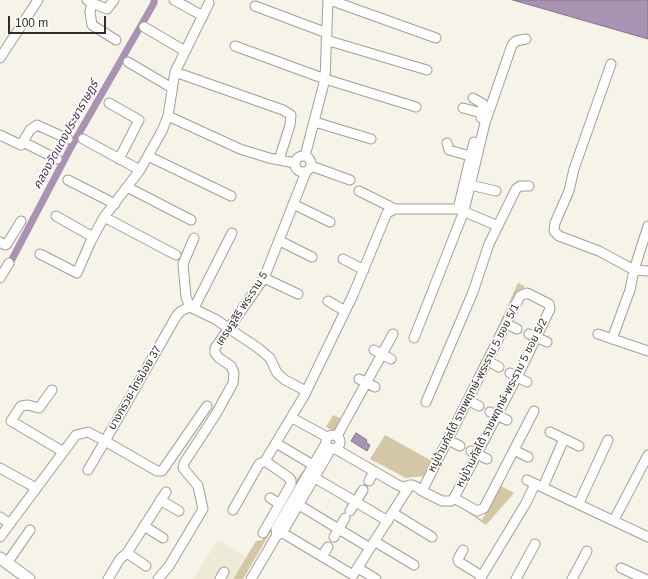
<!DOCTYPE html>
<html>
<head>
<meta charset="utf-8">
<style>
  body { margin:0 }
  #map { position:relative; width:648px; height:579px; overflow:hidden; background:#f6f3e9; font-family:Helvetica,sans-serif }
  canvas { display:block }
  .scale { position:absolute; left:8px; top:16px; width:98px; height:18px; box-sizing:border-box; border:2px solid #2f2d2a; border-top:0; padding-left:5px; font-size:12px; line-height:14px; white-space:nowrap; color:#2f2d2a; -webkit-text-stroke:3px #fff; paint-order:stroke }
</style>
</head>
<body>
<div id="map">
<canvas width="648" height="579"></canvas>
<div class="scale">100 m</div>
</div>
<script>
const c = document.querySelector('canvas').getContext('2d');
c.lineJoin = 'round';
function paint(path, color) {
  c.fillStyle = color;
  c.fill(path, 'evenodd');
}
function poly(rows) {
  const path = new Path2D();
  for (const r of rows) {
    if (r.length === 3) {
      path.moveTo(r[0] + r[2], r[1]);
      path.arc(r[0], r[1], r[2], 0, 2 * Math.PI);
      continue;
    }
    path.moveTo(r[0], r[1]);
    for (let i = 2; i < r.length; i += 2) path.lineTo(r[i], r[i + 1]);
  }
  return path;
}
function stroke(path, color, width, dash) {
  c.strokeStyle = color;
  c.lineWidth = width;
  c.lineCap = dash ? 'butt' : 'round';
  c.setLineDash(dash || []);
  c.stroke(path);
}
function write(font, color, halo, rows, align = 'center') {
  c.font = font + ' Helvetica,"Noto Sans Thai",sans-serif';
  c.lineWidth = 3.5;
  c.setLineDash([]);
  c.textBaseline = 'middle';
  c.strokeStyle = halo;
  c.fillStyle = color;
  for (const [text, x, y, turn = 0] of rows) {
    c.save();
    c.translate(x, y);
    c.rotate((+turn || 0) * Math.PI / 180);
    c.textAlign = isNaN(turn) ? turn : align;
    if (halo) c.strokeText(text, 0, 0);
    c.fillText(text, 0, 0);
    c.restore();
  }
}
const built = poly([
  [218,540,245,557,232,579,193,579]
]);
const green = poly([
  [518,283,525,286,425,476,406,478,370,459,385,435,432,461,476,375],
  [333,415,342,419,335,432,326,427],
  [307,466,308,468,243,579,233,579,256,541,262,540,297,479],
  [501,486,514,493,486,525,457,505,460,504,482,520]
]);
const water = poly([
  [513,0,648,0,648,39,513,0],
  [356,433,367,440,366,442,370,445,367,451,351,441,356,433]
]);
const canal = poly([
  [8,267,70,149,154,3,154,0]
]);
const minor = poly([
  [87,0,92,3,90,12,92,25,116,40],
  [174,0,203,16],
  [330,0,436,38],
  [92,3,107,9,114,0],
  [255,6,327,33],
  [144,27,185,51],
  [326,40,427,70],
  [235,46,325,79,416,107],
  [0,58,38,0],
  [128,62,172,88],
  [611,64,574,169,569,191,555,223,554,231,559,236,599,251,634,270,648,271],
  [175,72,283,110,291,115,290,125,279,160],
  [473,98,483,104,481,118],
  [109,103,139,120,119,159],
  [463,108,482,113],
  [168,116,240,149,269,158,295,163],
  [315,122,371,139],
  [0,135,21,145,30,130,37,125,68,139],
  [83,139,140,170],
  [23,142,57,159],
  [447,143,449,150,470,156],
  [303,164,8],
  [148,156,231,196],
  [305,156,325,79,328,0],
  [311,166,350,180],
  [68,180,115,204],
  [470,185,496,191],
  [127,187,191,220],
  [359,191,395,209],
  [293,204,330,222],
  [458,209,474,142],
  [56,216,93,237],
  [104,217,176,255],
  [280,241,312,257],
  [0,242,5,245,7,244,21,221],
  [40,254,77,273,91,241,104,217,140,170,162,131,168,116,175,72,209,3],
  [343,259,364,270],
  [0,278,9,263],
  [264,278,298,294],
  [328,301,345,311],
  [190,307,215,319,258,348,270,358,277,373,285,380,306,391],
  [190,307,186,297,183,264,194,238],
  [194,308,232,233],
  [507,324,517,329],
  [529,334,547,342],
  [598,334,648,351],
  [414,338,464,211,485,123,512,45,516,41,526,39],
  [612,339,630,290,634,270,648,226],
  [374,350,391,359],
  [488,361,499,367],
  [510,373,527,382],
  [359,379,375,387],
  [52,390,39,408,28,405,21,406,11,421,62,451],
  [468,400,479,406],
  [426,402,473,292,489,244,516,189,520,186,529,186],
  [490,412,507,420],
  [296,420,327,437],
  [550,432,579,446],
  [333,442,7],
  [337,436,393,334],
  [448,440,460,446],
  [281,446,313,465],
  [334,448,396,484,402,487,412,485,415,486,421,490,422,491,442,501,451,501,454,498,517,377,550,309,549,304,527,293,520,296,422,491],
  [514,450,528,457],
  [471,451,487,459],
  [0,468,36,488],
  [88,470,105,441,157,471,162,471,207,406],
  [310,475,388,521],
  [527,480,648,537],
  [369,481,374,471],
  [543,487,564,439],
  [270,498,280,504],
  [454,498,477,511,484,508,534,411],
  [160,500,179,511],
  [294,502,370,548],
  [579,503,608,440],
  [233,510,259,464,265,461,304,396,353,295,387,213,395,209,458,209,498,226],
  [350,511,363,490],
  [393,513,432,537],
  [0,517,10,524],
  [614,520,648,455],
  [144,526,163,538],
  [276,529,353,575,410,485],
  [263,533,291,484,291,480,288,477,265,461],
  [277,535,276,529,326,443],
  [0,537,76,435,88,432,105,441,177,315,181,311,190,307],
  [334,537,345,518],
  [374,541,414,565],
  [463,550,458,559,459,562,482,576],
  [127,553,146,566],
  [322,556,328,547],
  [7,563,30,530],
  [358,568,376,579],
  [621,568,645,579],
  [108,579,120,559,127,553,166,492],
  [158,579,169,566,203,509,198,486,183,468,184,463,216,414,233,383,234,373,231,366,219,358,215,353,215,348,264,278,306,172],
  [220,579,224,572],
  [251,579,277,535,282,533,331,449],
  [480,579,526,503,535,484],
  [516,579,535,544],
  [572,579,587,551]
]);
const major = poly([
  [0,558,29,579]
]);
const streetNames = [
  ["เศรษฐสิริ พระราม 5",242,309,-57],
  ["บางกรวย-ไทรน้อย 37",135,388,-60],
  ["หมู่บ้านกัสโต้ ราชพฤกษ์-พระราม 5 ซอย 5/1",474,388,-63],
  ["หมู่บ้านกัสโต้ ราชพฤกษ์-พระราม 5 ซอย 5/2",502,403,-63]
];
const waterNames = [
  ["คลองวัดแดงประชาราษฎร์",66,135,-61]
];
paint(built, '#efe9d8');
paint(green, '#d3c7a6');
paint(water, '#aa93b2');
stroke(water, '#857489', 1);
stroke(canal, '#aa93b2', 7);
stroke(minor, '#a29f96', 11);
stroke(major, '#a29f96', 13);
stroke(minor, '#fff', 9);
stroke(major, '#fff', 11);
write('11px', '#2f2d2a', '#fff', streetNames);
write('italic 12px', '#4c2d57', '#fff', waterNames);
</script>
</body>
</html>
